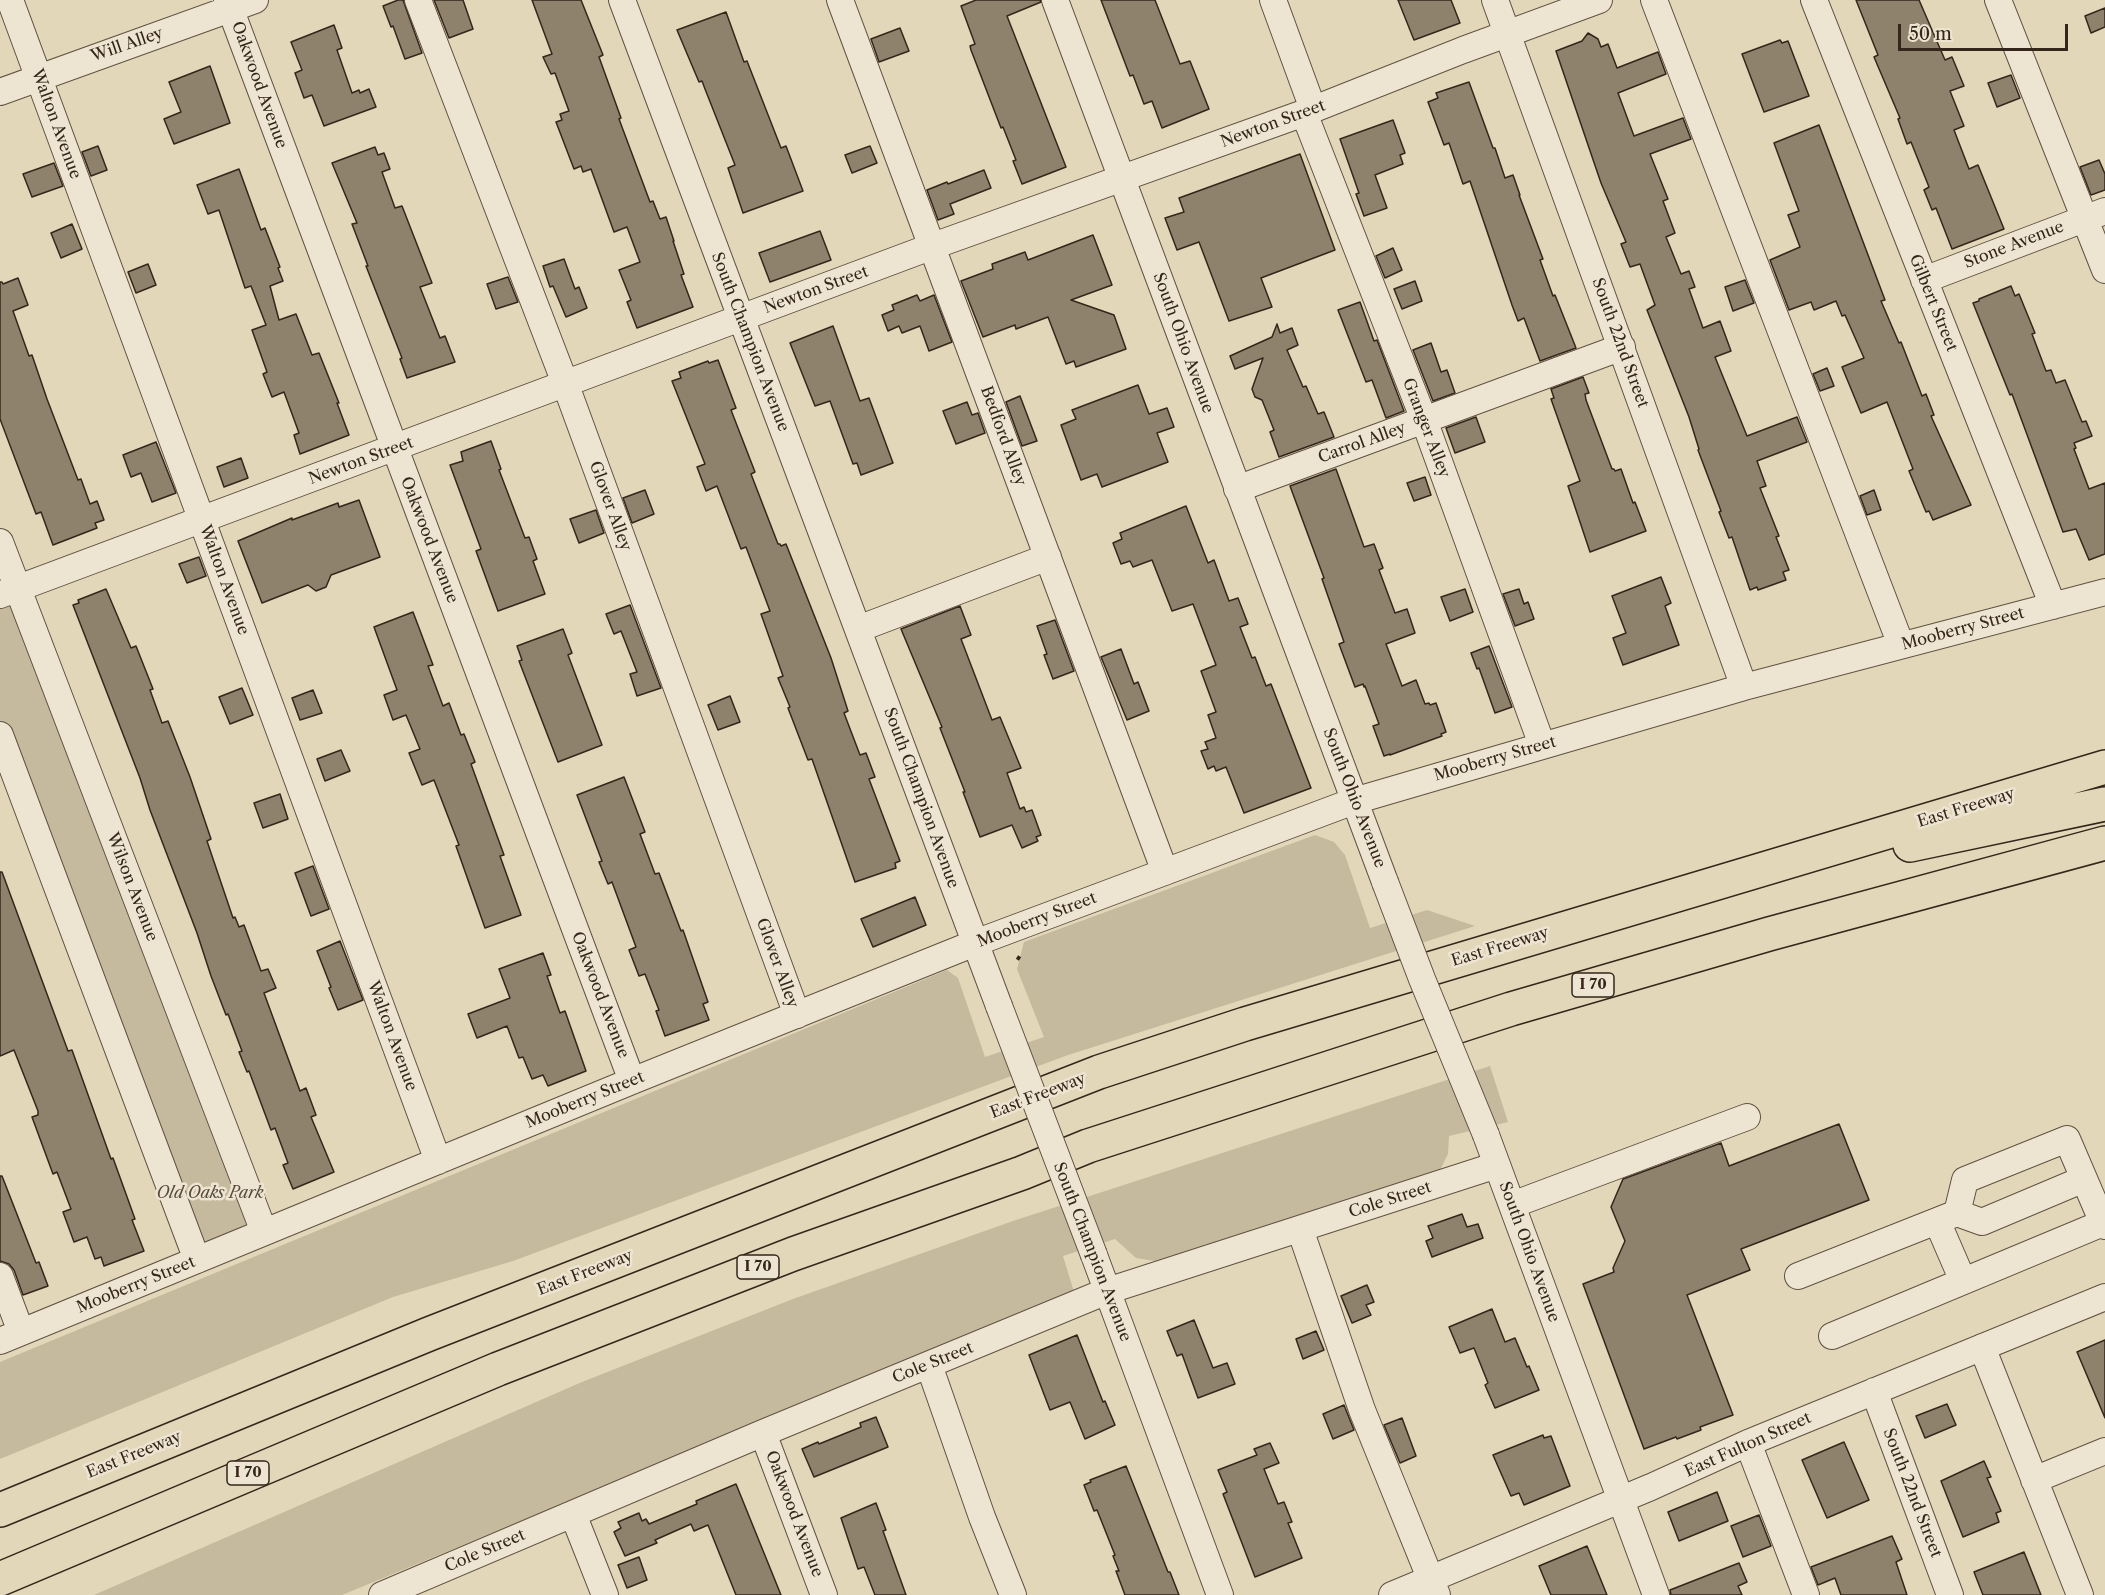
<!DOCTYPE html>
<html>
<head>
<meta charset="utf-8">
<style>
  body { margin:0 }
  #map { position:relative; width:2105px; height:1595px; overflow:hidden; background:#e3d7b9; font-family:"Libre Caslon Text",serif }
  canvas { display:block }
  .scale { position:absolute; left:1898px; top:24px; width:170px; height:27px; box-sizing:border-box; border:3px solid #35261b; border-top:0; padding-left:8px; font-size:18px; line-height:21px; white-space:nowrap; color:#35261b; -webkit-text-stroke:4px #ede5d2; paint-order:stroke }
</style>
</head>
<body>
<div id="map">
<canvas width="2105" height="1595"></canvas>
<div class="scale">50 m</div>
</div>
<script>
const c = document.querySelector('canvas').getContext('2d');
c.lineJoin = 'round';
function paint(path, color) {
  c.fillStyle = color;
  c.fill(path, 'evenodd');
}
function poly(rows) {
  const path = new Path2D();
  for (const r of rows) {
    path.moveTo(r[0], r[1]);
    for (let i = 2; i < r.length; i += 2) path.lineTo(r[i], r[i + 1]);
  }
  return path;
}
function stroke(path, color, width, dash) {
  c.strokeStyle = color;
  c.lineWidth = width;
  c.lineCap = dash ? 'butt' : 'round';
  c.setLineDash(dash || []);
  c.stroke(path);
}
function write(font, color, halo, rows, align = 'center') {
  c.font = font + ' "Libre Caslon Text",serif';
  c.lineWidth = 5;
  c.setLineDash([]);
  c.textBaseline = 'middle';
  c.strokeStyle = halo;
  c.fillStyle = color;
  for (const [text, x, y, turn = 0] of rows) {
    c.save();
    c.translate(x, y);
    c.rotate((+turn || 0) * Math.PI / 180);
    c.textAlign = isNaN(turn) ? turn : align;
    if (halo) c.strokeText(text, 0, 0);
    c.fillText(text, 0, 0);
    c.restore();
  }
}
const green = poly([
  [0,550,257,1227,198,1251,0,720],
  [1315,835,1334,842,1345,855,1370,928,1427,910,1475,926,1068,1055,513,1261,393,1297,0,1459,0,1362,947,970,958,978,985,1057,1044,1037,1017,969,1024,942],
  [1490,1066,1508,1122,1449,1136,1448,1154,1439,1172,1161,1262,1136,1258,1115,1239,1063,1256,1074,1292,342,1595,94,1595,582,1382,793,1299,1013,1221]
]);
const building = poly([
  [398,0,403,0,422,53,405,59,393,26,391,27,383,6,398,0],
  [434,0,463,0,473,29,449,38,434,0],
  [532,0,581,0,603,55,599,57,621,118,619,119,650,202,653,201,660,219,666,217,674,241,673,241,684,274,681,275,693,307,637,328,627,302,631,300,619,270,640,262,627,227,614,232,591,169,583,172,581,166,574,169,556,122,562,120,560,114,569,111,555,73,551,74,543,57,552,54,532,0],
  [976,0,1040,0,1041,2,1007,16,1066,167,1022,184,1013,161,1016,160,1003,127,1001,128,971,50,970,46,975,44,961,6,976,0],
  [1101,0,1155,0,1180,64,1190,61,1209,109,1162,128,1152,101,1144,104,1133,75,1130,76,1101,0],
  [1398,0,1451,0,1460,23,1414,40,1398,0],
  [1856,0,1919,0,1945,60,1952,57,1964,86,1950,91,1964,126,1954,130,1969,169,1978,165,2004,229,1952,249,1936,208,1932,210,1924,190,1929,187,1911,142,1907,144,1898,119,1900,118,1874,57,1878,55,1856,0],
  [2105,8,2105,27,2091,33,2085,16,2105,8],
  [726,12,744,62,747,61,781,148,786,146,803,191,743,213,728,168,735,165,705,89,702,81,699,82,677,30,726,12],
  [334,25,342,48,337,50,352,93,359,90,360,93,369,89,376,107,324,126,312,95,304,98,295,73,302,70,291,42,334,25],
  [900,28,909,51,879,62,871,39,900,28],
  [1588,33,1598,39,1601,47,1608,44,1617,68,1658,52,1666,74,1618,93,1634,136,1683,118,1691,139,1650,154,1668,199,1663,201,1675,233,1666,237,1681,274,1689,271,1695,287,1689,289,1703,328,1720,321,1731,351,1715,357,1747,436,1797,417,1807,442,1757,461,1766,486,1760,488,1779,536,1776,537,1789,570,1783,572,1786,580,1758,590,1757,587,1750,590,1732,537,1729,538,1719,512,1721,511,1698,450,1699,449,1689,417,1647,310,1655,305,1640,264,1630,267,1621,244,1626,242,1601,183,1556,51,1582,41,1588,33],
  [1780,40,1782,43,1788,41,1809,96,1764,112,1742,54,1780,40],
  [210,66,230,123,174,144,164,119,181,112,169,82,210,66],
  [2011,75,2020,98,1997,107,1988,83,2011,75],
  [1469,82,1493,148,1495,148,1505,178,1513,175,1520,195,1519,195,1543,259,1540,260,1553,296,1555,295,1576,348,1540,361,1524,318,1518,321,1512,305,1470,181,1463,184,1449,143,1444,145,1428,102,1438,98,1436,93,1469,82],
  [1393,120,1405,153,1400,155,1403,164,1375,175,1387,208,1364,216,1356,194,1359,193,1340,139,1393,120],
  [1819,125,1885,300,1881,301,1899,343,1901,342,1922,396,1926,394,1934,415,1931,416,1971,505,1933,520,1929,511,1926,512,1909,471,1913,469,1887,402,1861,413,1842,367,1864,358,1845,315,1842,316,1836,301,1814,310,1811,302,1789,310,1770,260,1800,247,1788,215,1799,211,1774,143,1819,125],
  [98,146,107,170,91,176,82,152,98,146],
  [870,146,877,163,852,173,845,155,870,146],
  [375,147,378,155,384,153,390,169,382,172,395,208,402,206,432,283,420,287,440,338,445,336,455,362,407,378,400,359,402,358,366,266,368,266,352,224,357,223,332,163,375,147],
  [1300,154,1335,250,1261,278,1272,307,1229,321,1199,242,1177,250,1165,218,1184,212,1179,198,1300,154],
  [2099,160,2105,174,2105,190,2091,195,2080,167,2099,160],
  [54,163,63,186,32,197,23,174,54,163],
  [239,169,261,230,265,228,280,267,278,268,283,281,270,286,279,320,296,314,312,355,319,353,339,403,337,403,349,435,300,454,294,435,299,433,284,392,272,397,263,374,267,372,252,330,266,325,251,286,245,288,219,210,208,214,197,185,239,169],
  [984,170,991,188,950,204,954,214,938,220,927,190,947,182,948,184,984,170],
  [72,224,82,249,61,258,51,233,72,224],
  [820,231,831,260,770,282,759,253,820,231],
  [1093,235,1112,285,1071,300,1114,315,1126,349,1076,367,1074,361,1066,364,1048,317,1016,329,1015,325,983,337,961,281,993,269,992,264,1025,252,1028,260,1093,235],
  [1393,248,1402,270,1385,278,1376,256,1393,248],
  [564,259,575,289,579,287,587,308,566,317,553,286,550,287,543,266,564,259],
  [148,264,156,285,136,293,128,272,148,264],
  [508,277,518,302,496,309,487,284,508,277],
  [18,278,28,305,13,311,29,356,32,355,47,399,78,480,81,479,90,504,97,501,104,520,95,523,97,528,53,545,41,512,36,514,0,419,0,282,2,282,3,284,18,278],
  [1745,280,1754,303,1733,311,1725,287,1745,280],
  [1415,281,1422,301,1402,309,1394,289,1415,281],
  [2011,286,2015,296,2019,294,2035,333,2032,334,2046,371,2051,370,2056,383,2065,380,2082,422,2086,421,2092,436,2074,443,2076,448,2074,449,2089,489,2105,483,2105,554,2089,560,2076,529,2063,532,2012,394,2010,395,1973,303,1979,301,1979,299,2011,286],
  [917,295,920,301,934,295,952,342,929,351,920,326,902,333,899,326,888,331,882,315,894,310,892,305,917,295],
  [1360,302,1374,341,1377,340,1404,411,1386,418,1372,380,1366,382,1338,310,1360,302],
  [1277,324,1280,333,1292,328,1298,345,1287,350,1303,387,1306,386,1318,414,1324,412,1334,437,1279,457,1270,432,1274,430,1262,400,1255,397,1252,389,1263,358,1235,369,1230,356,1272,337,1277,324],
  [833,326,860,401,869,398,893,463,861,475,857,463,853,464,830,401,815,406,790,343,833,326],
  [1431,343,1441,372,1447,370,1455,393,1433,401,1413,350,1431,343],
  [718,360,736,408,731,410,755,472,751,474,778,544,780,544,781,546,786,544,831,658,848,711,844,713,860,755,866,753,875,777,869,779,900,861,895,863,896,868,855,882,812,759,808,760,788,708,790,707,778,678,783,676,761,614,770,611,746,547,741,549,717,486,706,491,697,467,705,464,672,381,681,378,679,372,708,361,709,363,718,360],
  [1827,368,1834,386,1820,391,1813,374,1827,368],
  [1583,377,1589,393,1585,394,1586,400,1612,469,1614,469,1615,471,1621,469,1633,503,1635,502,1646,531,1590,552,1568,486,1580,481,1551,399,1554,398,1551,389,1583,377],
  [1138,385,1149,414,1167,408,1174,427,1157,433,1168,462,1102,487,1097,474,1081,480,1061,425,1076,419,1072,410,1138,385],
  [1020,396,1037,441,1022,446,1006,402,1020,396],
  [967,402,972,415,978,413,985,433,956,444,943,411,967,402],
  [1476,417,1485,442,1455,453,1446,428,1476,417],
  [491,441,501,469,499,470,525,538,529,537,537,559,533,561,545,594,498,611,476,551,481,549,450,465,463,461,461,452,491,441],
  [156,442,176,493,152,502,141,473,131,477,123,455,156,442],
  [241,458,248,478,224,487,217,467,241,458],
  [1336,469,1364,547,1374,544,1383,568,1379,570,1395,613,1407,609,1415,633,1386,644,1402,686,1416,680,1425,704,1429,703,1430,705,1436,703,1446,732,1441,734,1442,736,1390,755,1390,754,1384,756,1373,726,1379,724,1365,686,1364,687,1363,684,1355,687,1339,644,1344,642,1322,579,1324,578,1290,486,1336,469],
  [1425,477,1431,495,1414,501,1407,483,1425,477],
  [645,490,654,514,632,523,623,498,645,490],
  [1874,490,1881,510,1867,515,1860,496,1874,490],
  [359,500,380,557,331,575,326,587,316,591,308,585,262,603,238,541,292,518,292,520,338,503,339,507,359,500],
  [1186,506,1208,563,1214,560,1229,601,1238,598,1248,624,1240,627,1252,658,1255,657,1266,686,1271,684,1311,788,1244,813,1226,767,1216,771,1214,766,1208,769,1201,751,1208,749,1205,742,1216,738,1208,715,1216,712,1201,671,1216,665,1193,604,1172,611,1152,560,1133,567,1130,561,1121,564,1113,543,1122,539,1120,533,1186,506],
  [596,510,604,533,579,543,570,519,596,510],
  [199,557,206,576,187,583,179,564,199,557],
  [1661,577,1671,603,1665,606,1679,645,1623,665,1613,638,1626,633,1612,596,1661,577],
  [106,589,131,648,136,646,153,689,150,690,162,723,168,721,190,777,211,839,207,841,210,850,233,918,235,917,239,927,244,925,261,971,268,969,276,988,264,993,300,1091,306,1088,316,1115,311,1117,334,1172,293,1189,283,1165,288,1163,275,1128,271,1130,249,1071,247,1072,239,1052,242,1051,228,1014,226,1015,211,976,197,933,150,810,140,778,73,605,79,603,78,600,106,589],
  [1465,589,1473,612,1450,621,1441,597,1465,589],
  [1519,589,1524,604,1528,602,1534,619,1515,626,1503,594,1519,589],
  [630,605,661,688,637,696,630,674,637,672,621,631,614,634,606,614,630,605],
  [960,606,971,635,961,639,992,720,1000,717,1021,768,1007,773,1020,809,1024,807,1026,812,1032,810,1041,835,1036,837,1038,841,1022,848,1012,825,980,837,963,792,965,792,940,728,942,727,901,629,960,606],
  [413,612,433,665,428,666,443,706,449,703,461,735,464,734,475,762,471,764,504,855,500,856,521,915,485,928,456,846,459,845,434,780,422,785,409,753,420,749,406,715,393,720,384,695,397,690,374,627,413,612],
  [1055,620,1074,671,1053,679,1044,655,1047,654,1037,626,1055,620],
  [563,629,572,653,568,655,602,745,558,762,519,661,522,660,517,646,563,629],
  [1489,646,1512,707,1495,713,1479,668,1477,669,1471,653,1489,646],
  [1121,649,1134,684,1138,682,1149,711,1127,720,1101,657,1121,649],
  [242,688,253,715,230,724,219,697,242,688],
  [313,690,322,713,300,720,292,698,313,690],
  [730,696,740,722,718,730,708,705,730,696],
  [341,750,350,771,325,781,317,759,341,750],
  [624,777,645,832,640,834,655,874,659,873,681,931,683,930,708,1002,703,1004,709,1020,665,1036,656,1011,659,1010,645,974,639,976,629,950,636,947,612,882,608,884,599,862,602,861,577,795,624,777],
  [280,794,288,819,263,828,254,803,280,794],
  [313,866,329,909,311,916,295,873,313,866],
  [0,872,2,872,68,1051,72,1050,111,1159,113,1158,135,1219,132,1220,144,1251,104,1266,101,1257,95,1259,87,1237,74,1242,63,1212,71,1209,57,1172,53,1174,32,1117,38,1115,38,1111,14,1050,0,1056,0,872],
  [915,897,926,925,873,947,861,919,915,897],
  [340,941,363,1000,338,1010,329,988,331,987,317,951,340,941],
  [543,953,551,975,547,976,560,1013,565,1011,586,1071,548,1086,543,1075,532,1079,523,1057,519,1058,507,1026,477,1038,468,1014,510,998,499,969,543,953],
  [1839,1124,1869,1200,1741,1249,1750,1270,1687,1295,1733,1415,1700,1427,1701,1430,1677,1439,1676,1437,1644,1449,1583,1284,1614,1272,1613,1268,1625,1241,1611,1207,1623,1179,1721,1143,1729,1166,1839,1124],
  [0,1176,2,1176,36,1263,39,1262,48,1286,23,1295,14,1270,9,1264,0,1261,0,1176],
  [1462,1214,1467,1227,1478,1224,1483,1238,1432,1257,1426,1241,1433,1238,1428,1226,1462,1214],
  [1367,1285,1374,1302,1366,1305,1371,1315,1352,1323,1341,1296,1367,1285],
  [1492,1309,1505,1342,1515,1338,1527,1367,1529,1366,1539,1390,1495,1408,1485,1385,1488,1383,1474,1348,1460,1353,1449,1327,1492,1309],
  [1194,1320,1213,1368,1227,1363,1235,1384,1198,1398,1182,1354,1177,1356,1167,1331,1194,1320],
  [1316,1331,1324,1350,1303,1359,1296,1339,1316,1331],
  [1077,1335,1103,1402,1105,1401,1115,1425,1085,1439,1070,1402,1050,1410,1029,1355,1077,1335],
  [2105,1340,2105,1418,2077,1352,2105,1340],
  [1947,1404,1956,1425,1925,1438,1916,1416,1947,1404],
  [1344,1405,1354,1430,1333,1439,1323,1414,1344,1405],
  [876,1417,888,1447,814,1477,802,1449,818,1442,819,1444,861,1427,860,1423,876,1417],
  [1402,1418,1416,1456,1400,1463,1384,1425,1402,1418],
  [1543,1435,1544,1438,1551,1436,1570,1486,1524,1505,1519,1493,1511,1496,1493,1455,1543,1435],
  [1844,1442,1869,1500,1827,1518,1802,1460,1844,1442],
  [1270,1443,1279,1463,1264,1469,1278,1504,1284,1502,1292,1522,1288,1523,1302,1558,1255,1577,1223,1494,1227,1492,1218,1470,1257,1455,1254,1449,1270,1443],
  [1984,1461,1991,1477,1987,1478,2001,1511,1996,1513,1999,1522,1963,1537,1941,1481,1984,1461],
  [1126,1466,1168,1572,1170,1572,1179,1595,1125,1595,1116,1571,1119,1571,1113,1556,1115,1555,1097,1510,1094,1511,1084,1485,1091,1482,1090,1480,1126,1466],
  [736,1484,781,1595,736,1595,708,1525,694,1531,691,1524,655,1540,657,1543,625,1556,614,1532,621,1528,618,1522,639,1513,642,1521,646,1519,649,1524,697,1504,696,1501,736,1484],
  [1717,1492,1728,1521,1679,1541,1668,1512,1717,1492],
  [876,1503,886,1530,883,1531,906,1595,875,1595,864,1567,858,1569,841,1518,876,1503],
  [1759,1515,1771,1546,1743,1557,1731,1526,1759,1515],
  [1892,1536,1902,1559,1896,1562,1907,1595,1841,1595,1835,1578,1818,1585,1811,1567,1892,1536],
  [1587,1546,1607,1595,1551,1595,1539,1566,1587,1546],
  [2024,1552,2041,1595,1983,1595,1974,1572,2024,1552],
  [639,1557,647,1580,627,1588,618,1565,639,1557],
  [1739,1563,1747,1582,1738,1586,1742,1595,1671,1595,1670,1590,1739,1563]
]);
const path = poly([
  [1017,957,1020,959]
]);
const minor = poly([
  [10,0,438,1161],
  [227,0,632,1081],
  [418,0,565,383,797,1015],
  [622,0,999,1006],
  [840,0,1165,872],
  [1055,0,1385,882],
  [1273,0,1313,109],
  [1495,0,1744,687],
  [1654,0,1901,645],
  [1814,0,2053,606],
  [1998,0,2105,270],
  [0,92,255,0],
  [1304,113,1424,420,1542,745],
  [1924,280,2105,211],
  [1237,489,1622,347],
  [0,542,264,1232],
  [0,595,933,246,1304,113,1463,50,1599,0],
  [858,629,1048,557],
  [0,735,197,1260],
  [1486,1135,1656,1595],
  [2084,1179,1982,1222,1957,1213,1965,1180,2067,1139,2103,1223],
  [1512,1205,1747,1117],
  [1937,1221,1963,1281],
  [1300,1229,1362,1410,1437,1595],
  [1094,1255,1220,1595],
  [0,1276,21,1332],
  [1798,1276,1957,1213],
  [1832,1336,2103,1223,2105,1226],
  [0,1341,632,1081,975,943,1354,801,1744,687,2105,592],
  [1982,1347,2080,1595],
  [929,1365,982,1517,1013,1595],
  [1874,1391,1950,1595],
  [763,1433,824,1595],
  [1748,1443,1806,1595],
  [2034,1480,2105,1451],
  [573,1514,605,1595],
  [382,1595,763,1433,1107,1291,1497,1165],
  [1392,1595,1651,1487,1748,1443,2105,1297]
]);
const highway = poly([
  [1910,845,2105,804],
  [0,1510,429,1334,1099,1072,1245,1024,2105,767],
  [0,1579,498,1369,793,1254,1022,1173,1088,1146,1511,1009,1769,934,2105,843]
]);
const minorBridge = poly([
  [1385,882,1422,979,1486,1135],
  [999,1006,1094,1255]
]);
const shields = [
  [1593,985,42],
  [758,1267,42],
  [248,1473,42]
];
const shieldNames = [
  ["I 70",1593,985],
  ["I 70",758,1267],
  ["I 70",248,1473]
];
const streetNames = [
  ["Will Alley",127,45,-19],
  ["Oakwood Avenue",259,85,70],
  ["Walton Avenue",56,124,70],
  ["Newton Street",1273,124,-20],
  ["Stone Avenue",2014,245,-21],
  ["Newton Street",816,290,-20],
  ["Gilbert Street",1933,303,68],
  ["South Champion Avenue",750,342,69],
  ["South Ohio Avenue",1183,343,70],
  ["South 22nd Street",1620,343,70],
  ["Granger Alley",1426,428,69],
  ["Bedford Alley",1003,436,70],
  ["Carrol Alley",1362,443,-20],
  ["Newton Street",361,461,-20],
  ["Glover Alley",610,506,70],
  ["Oakwood Avenue",429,540,69],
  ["Walton Avenue",224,580,70],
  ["Mooberry Street",1963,629,-15],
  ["Mooberry Street",1495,759,-16],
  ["South Champion Avenue",921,798,70],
  ["South Ohio Avenue",1354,798,69],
  ["East Freeway",1966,808,-17],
  ["Wilson Avenue",132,887,69],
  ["Mooberry Street",1037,920,-21],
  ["East Freeway",1500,947,-17],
  ["Glover Alley",777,963,70],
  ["Oakwood Avenue",600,995,69],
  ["Walton Avenue",392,1036,70],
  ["East Freeway",1038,1096,-21],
  ["Mooberry Street",585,1100,-22],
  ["Cole Street",1390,1200,-18],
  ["South Champion Avenue",1092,1252,69],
  ["South Ohio Avenue",1529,1252,70],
  ["East Freeway",585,1273,-21],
  ["Mooberry Street",136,1285,-22],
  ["Cole Street",933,1363,-22],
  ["East Fulton Street",1748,1445,-24],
  ["East Freeway",134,1455,-22],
  ["South 22nd Street",1912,1493,69],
  ["Oakwood Avenue",794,1514,69],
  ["Cole Street",485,1551,-23]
];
const parkNames = [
  ["Old Oaks Park",210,1193]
];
paint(green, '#c5b99e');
paint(building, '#8f826d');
stroke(building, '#35261b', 1.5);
stroke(minor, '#605242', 28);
stroke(highway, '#35261b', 36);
stroke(path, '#35261b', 4, [4.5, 3]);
stroke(minor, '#ede5d2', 26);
stroke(highway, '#e3d7b9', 33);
stroke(minorBridge, '#605242', 28, []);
stroke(minorBridge, '#ede5d2', 26);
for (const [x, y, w] of shields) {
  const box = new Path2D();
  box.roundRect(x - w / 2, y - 12, w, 24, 4.5);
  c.fillStyle = '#ede5d2';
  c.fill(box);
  stroke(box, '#35261b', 1.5);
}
write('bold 15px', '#35261b', null, shieldNames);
write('16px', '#35261b', '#ede5d2', streetNames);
write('italic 16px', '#594b3c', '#ede5d2', parkNames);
</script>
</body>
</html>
